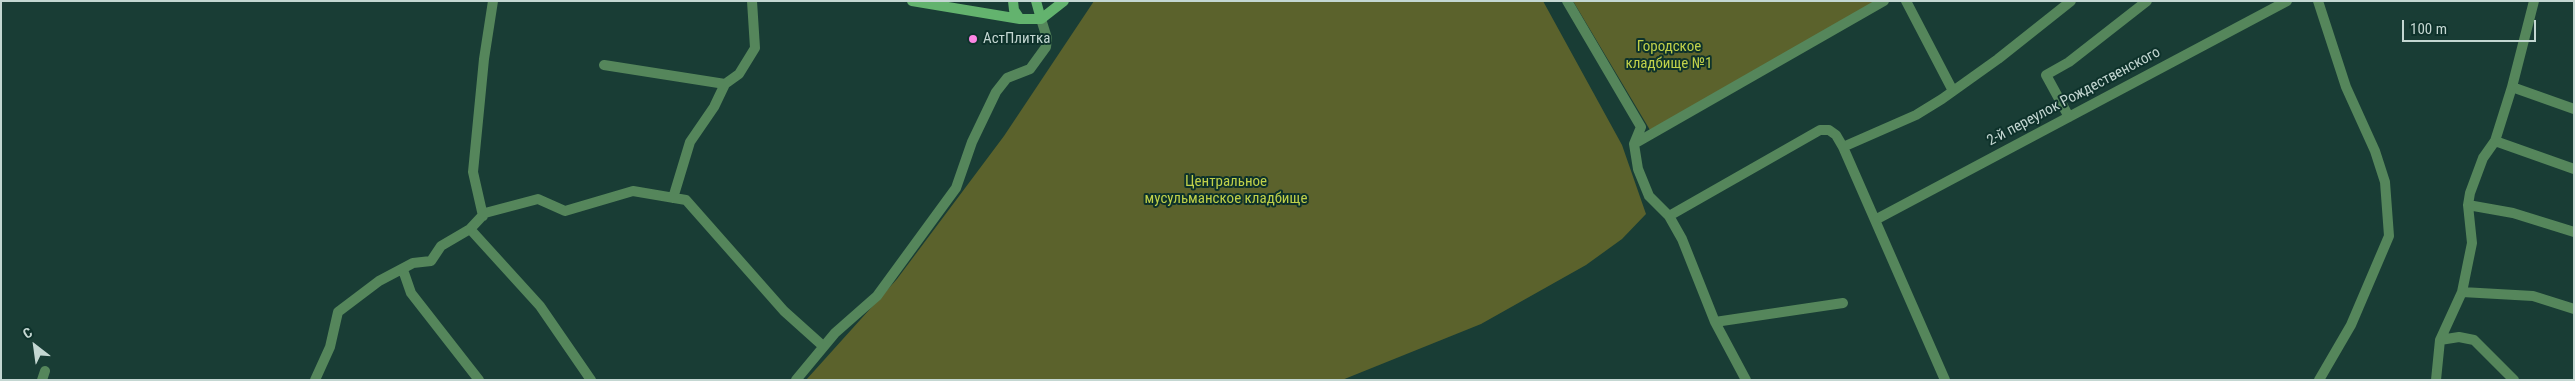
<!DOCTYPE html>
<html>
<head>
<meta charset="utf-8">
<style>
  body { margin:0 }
  #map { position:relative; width:2575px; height:381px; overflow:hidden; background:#193d35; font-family:"Roboto Condensed",sans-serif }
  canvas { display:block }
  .frame { position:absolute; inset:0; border:2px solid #c4d7d2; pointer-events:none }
  .north { position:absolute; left:10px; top:321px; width:50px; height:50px; -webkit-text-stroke:4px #0e322b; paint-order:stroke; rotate:330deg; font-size:14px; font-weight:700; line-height:20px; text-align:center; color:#c4d7d2 }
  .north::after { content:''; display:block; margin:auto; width:18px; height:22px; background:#c4d7d2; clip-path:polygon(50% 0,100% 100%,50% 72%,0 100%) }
  .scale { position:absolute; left:2402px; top:20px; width:134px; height:22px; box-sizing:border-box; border:2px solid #c4d7d2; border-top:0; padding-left:6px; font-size:15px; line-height:18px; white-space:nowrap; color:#c4d7d2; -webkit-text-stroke:4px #0e322b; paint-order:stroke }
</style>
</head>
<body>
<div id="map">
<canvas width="2575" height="381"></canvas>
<div class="frame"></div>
<div class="north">С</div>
<div class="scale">100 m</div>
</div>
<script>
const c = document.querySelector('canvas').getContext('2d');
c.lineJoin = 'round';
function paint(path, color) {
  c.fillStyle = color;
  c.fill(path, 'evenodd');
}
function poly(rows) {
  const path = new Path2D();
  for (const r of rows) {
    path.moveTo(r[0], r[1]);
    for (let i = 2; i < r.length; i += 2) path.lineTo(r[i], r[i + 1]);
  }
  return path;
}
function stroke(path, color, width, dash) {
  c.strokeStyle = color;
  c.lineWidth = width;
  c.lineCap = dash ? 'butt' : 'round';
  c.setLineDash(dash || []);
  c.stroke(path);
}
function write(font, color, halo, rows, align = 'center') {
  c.font = font + ' "Roboto Condensed",sans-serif';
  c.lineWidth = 4;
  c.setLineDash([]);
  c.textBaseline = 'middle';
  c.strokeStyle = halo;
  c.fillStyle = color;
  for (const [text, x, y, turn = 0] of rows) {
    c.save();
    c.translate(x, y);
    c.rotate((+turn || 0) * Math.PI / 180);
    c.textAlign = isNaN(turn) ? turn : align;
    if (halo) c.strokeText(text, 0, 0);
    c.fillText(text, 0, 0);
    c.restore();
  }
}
const green = poly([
  [1094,1,1543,1,1622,145,1646,214,1622,239,1586,265,1481,324,1342,380,806,380,897,279,1004,136],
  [1573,1,1879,1,1650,130]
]);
const street = poly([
  [1567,1,1641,127,1634,144,1638,169,1649,196,1669,216,1682,239,1715,322,1746,380],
  [1906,1,1953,91],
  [2318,1,2346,87,2375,151,2385,182,2389,236,2351,325,2319,380],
  [604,65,725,84],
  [2512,87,2574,109],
  [2069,117,2046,75,2069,62,2147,1],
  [2495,141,2574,169],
  [1634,144,1884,1],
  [1843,147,1916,115,1942,99,1998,59,2071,1],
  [673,198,690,142,714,107,725,84,739,74,755,48,752,1],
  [2468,205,2513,213,2574,232],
  [483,216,473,172,484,59,493,1],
  [1669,216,1820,130,1829,130,1836,135,1843,147,1945,380],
  [1875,220,2287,1],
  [470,229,540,306,591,380],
  [403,270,411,293,479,380],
  [2462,292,2533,296,2574,309],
  [1715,322,1843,303],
  [2440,340,2459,337,2474,340,2514,380],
  [42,380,45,371],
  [315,380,330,347,338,312,379,281,413,263,431,261,441,246,470,229,485,213,538,199,565,211,633,191,686,200,784,311,823,346],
  [796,380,835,333,877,296,956,188,972,142,996,92,1007,78,1030,69,1046,47,1047,38,1041,19],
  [2436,380,2440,340,2462,292,2472,243,2468,205,2470,193,2483,158,2495,141,2512,87,2534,1]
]);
const secondary = poly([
  [912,1,1020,19,1041,19,1064,1],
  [1013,1,1014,10,1020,19],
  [1036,1,1041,19]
]);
const markers = [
  [973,39,5,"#fc86e4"]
];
const poiNames = [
  ["АстПлитка",983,39]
];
const parkNames = [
  ["Городское",1669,47],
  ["кладбище №1",1669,64],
  ["Центральное",1226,182],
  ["мусульманское кладбище",1226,199]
];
const streetNames = [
  ["2-й переулок Рождественского",2074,97,-28]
];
paint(green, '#5b622c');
stroke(street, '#55865b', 10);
stroke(secondary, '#63b36e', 10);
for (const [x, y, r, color] of markers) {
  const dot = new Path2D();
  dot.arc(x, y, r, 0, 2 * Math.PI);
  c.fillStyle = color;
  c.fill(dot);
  stroke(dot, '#0e322b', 2);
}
write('15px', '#c4d7d2', '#0e322b', poiNames, 'left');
write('15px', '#c1d14a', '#0e322b', parkNames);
write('15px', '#c4d7d2', '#0e322b', streetNames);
</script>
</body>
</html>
